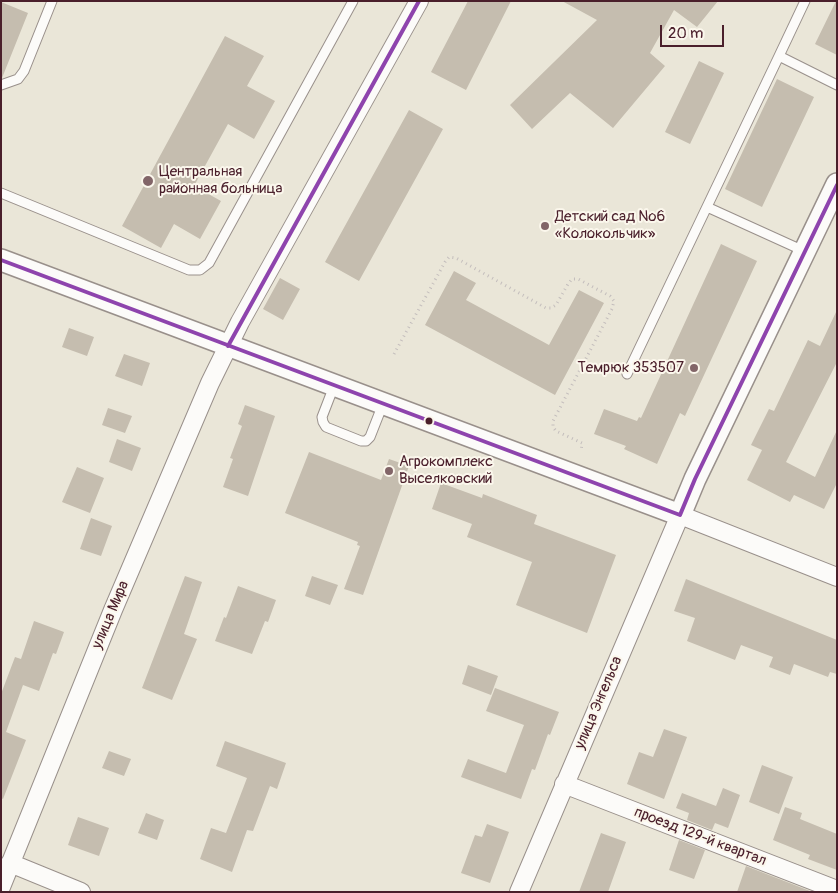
<!DOCTYPE html>
<html>
<head>
<meta charset="utf-8">
<style>
  body { margin:0 }
  #map { position:relative; width:838px; height:893px; overflow:hidden; background:#eae6d8; font-family:Pangolin,sans-serif }
  canvas { display:block }
  .frame { position:absolute; inset:0; border:2px solid #4a1f2b; pointer-events:none }
  .scale { position:absolute; left:660px; top:25px; width:64px; height:22px; box-sizing:border-box; border:2px solid #4a1f2b; border-top:0; padding-left:6px; font-size:15px; line-height:18px; white-space:nowrap; color:#4a1f2b; -webkit-text-stroke:4px #fbf7ec; paint-order:stroke }
</style>
</head>
<body>
<div id="map">
<canvas width="838" height="893"></canvas>
<div class="frame"></div>
<div class="scale">20 m</div>
</div>
<script>
const c = document.querySelector('canvas').getContext('2d');
c.lineJoin = 'round';
function paint(path, color) {
  c.fillStyle = color;
  c.fill(path, 'evenodd');
}
function poly(rows) {
  const path = new Path2D();
  for (const r of rows) {
    path.moveTo(r[0], r[1]);
    for (let i = 2; i < r.length; i += 2) path.lineTo(r[i], r[i + 1]);
  }
  return path;
}
function stroke(path, color, width, dash) {
  c.strokeStyle = color;
  c.lineWidth = width;
  c.lineCap = dash ? 'butt' : 'round';
  c.setLineDash(dash || []);
  c.stroke(path);
}
function write(font, color, halo, rows, align = 'center') {
  c.font = font + ' Pangolin,sans-serif';
  c.lineWidth = 4;
  c.setLineDash([]);
  c.textBaseline = 'middle';
  c.strokeStyle = halo;
  c.fillStyle = color;
  for (const [text, x, y, turn = 0] of rows) {
    c.save();
    c.translate(x, y);
    c.rotate((+turn || 0) * Math.PI / 180);
    c.textAlign = isNaN(turn) ? turn : align;
    if (halo) c.strokeText(text, 0, 0);
    c.fillText(text, 0, 0);
    c.restore();
  }
}
const building = poly([
  [468,1,511,1,466,90,431,72],
  [562,1,718,1,697,27,674,10,650,53,665,66,613,128,570,93,532,129,510,105,597,20],
  [836,1,837,1,837,55,815,44],
  [1,2,28,13,2,78,1,78],
  [225,36,264,56,247,86,275,101,254,139,228,124,194,186,221,201,200,239,174,224,161,248,122,226],
  [699,61,724,73,690,144,665,132],
  [777,79,814,97,762,207,725,189],
  [409,110,443,129,359,281,325,262],
  [721,244,757,261,685,416,680,413,657,464,624,449,626,446,594,434,604,409,637,421,639,417,641,418],
  [454,271,476,283,466,300,549,345,579,290,604,303,555,395,425,325],
  [280,278,300,289,283,320,263,309],
  [837,310,837,362,786,462,815,477,837,430,837,483,824,509,794,495,790,502,747,480,762,450,751,445,769,409,774,411,808,340,820,346],
  [69,328,94,337,87,356,62,347],
  [124,354,150,363,142,386,115,376],
  [245,405,275,416,248,496,223,487,233,459,230,458,242,426,238,424],
  [108,408,132,416,125,433,102,425],
  [117,439,141,448,132,471,109,462],
  [309,452,381,480,389,459,409,466,363,595,344,589,360,546,357,545,358,542,285,513],
  [77,467,104,478,90,513,62,502],
  [441,483,482,498,483,494,537,515,534,524,616,555,587,633,516,605,532,562,467,537,472,524,432,509],
  [91,518,112,526,101,556,80,549],
  [185,576,202,582,184,634,197,639,172,700,142,688],
  [312,576,338,585,330,605,305,596],
  [686,579,837,640,837,674,830,672,828,677,794,664,790,675,769,667,773,657,741,645,735,660,687,641,695,618,674,611],
  [238,586,276,600,268,622,265,621,252,654,215,641,224,617,226,618],
  [34,621,64,632,56,654,53,653,39,691,23,685,6,732,26,740,3,799,1,798,1,694,15,657,21,659],
  [468,665,498,676,491,695,462,684],
  [495,688,559,712,550,735,548,734,535,770,532,769,521,799,461,777,468,759,506,773,524,725,486,711],
  [664,729,687,737,664,799,627,784,639,752,653,757],
  [225,741,286,763,277,789,270,786,253,831,247,830,232,872,200,859,211,828,226,833,247,778,216,766],
  [109,751,131,759,124,776,102,768],
  [762,765,793,777,779,814,749,802],
  [723,788,740,795,728,828,715,823,712,830,687,820,689,813,676,808,682,793,716,806],
  [785,807,802,813,800,819,837,834,837,870,808,859,810,855,773,840],
  [146,813,164,820,157,840,138,833],
  [78,817,109,828,99,856,68,845],
  [487,824,509,832,490,883,461,873,475,835,482,837],
  [601,833,626,842,608,892,579,892],
  [679,840,705,850,694,879,669,870],
  [746,866,810,891,810,892,737,892]
]);
const path = poly([
  [394,354,445,262,449,257,456,258,546,308,551,308,556,305,568,284,572,279,578,279,610,296,614,301,612,309,553,421,553,427,556,431,582,443,581,451]
]);
const service = poly([
  [805,1,779,56,837,85],
  [1,85,18,79,24,71,52,1],
  [1,193,189,270,200,270,209,263,353,1],
  [707,207,804,251],
  [627,374,779,56],
  [334,386,322,417,323,422,326,427,361,441,366,441,370,437,383,404]
]);
const minor = poly([
  [564,784,837,890],
  [10,863,81,892],
  [1,887,113,610,210,383,240,322,419,1],
  [519,892,680,515,837,577]
]);
const tertiary = poly([
  [1,260,680,515,695,479,837,184]
]);
const bus1 = poly([
  [1,260,680,515,695,479,837,185],
  [228,346,419,1]
]);
const markers = [
  [148,181,6,"#826568"],
  [545,226,5,"#826568"],
  [694,368,5,"#826568"],
  [429,421,4.5,"#4a1f2b"],
  [389,471,5,"#826568"]
];
const poiNames = [
  ["Центральная",159,172],
  ["районная больница",159,189],
  ["Детский сад №6",555,217],
  ["«Колокольчик»",555,234],
  ["Темрюк 353507",684,368,"right"],
  ["Агрокомплекс",399,462],
  ["Выселковский",399,479]
];
const streetNames = [
  ["улица Мира",111,615,-67],
  ["улица Энгельса",599,703,-67],
  ["проезд 129-й квартал",700,837,21]
];
paint(building, '#c5bdaf');
stroke(service, '#99908b', 11);
stroke(minor, '#99908b', 20);
stroke(tertiary, '#99908b', 24);
stroke(path, '#c3bdbc', 3, [1, 4]);
stroke(service, '#fcfbf9', 9);
stroke(minor, '#fcfbf9', 18);
stroke(tertiary, '#fcfbf9', 21);
stroke(bus1, '#8e44ad', 4);
for (const [x, y, r, color] of markers) {
  const dot = new Path2D();
  dot.arc(x, y, r, 0, 2 * Math.PI);
  c.fillStyle = color;
  c.fill(dot);
  stroke(dot, '#fbf7ec', 2);
}
write('15px', '#4a1f2b', '#fbf7ec', poiNames, 'left');
write('15px', '#4a1f2b', '#fbf7ec', streetNames);
</script>
</body>
</html>
